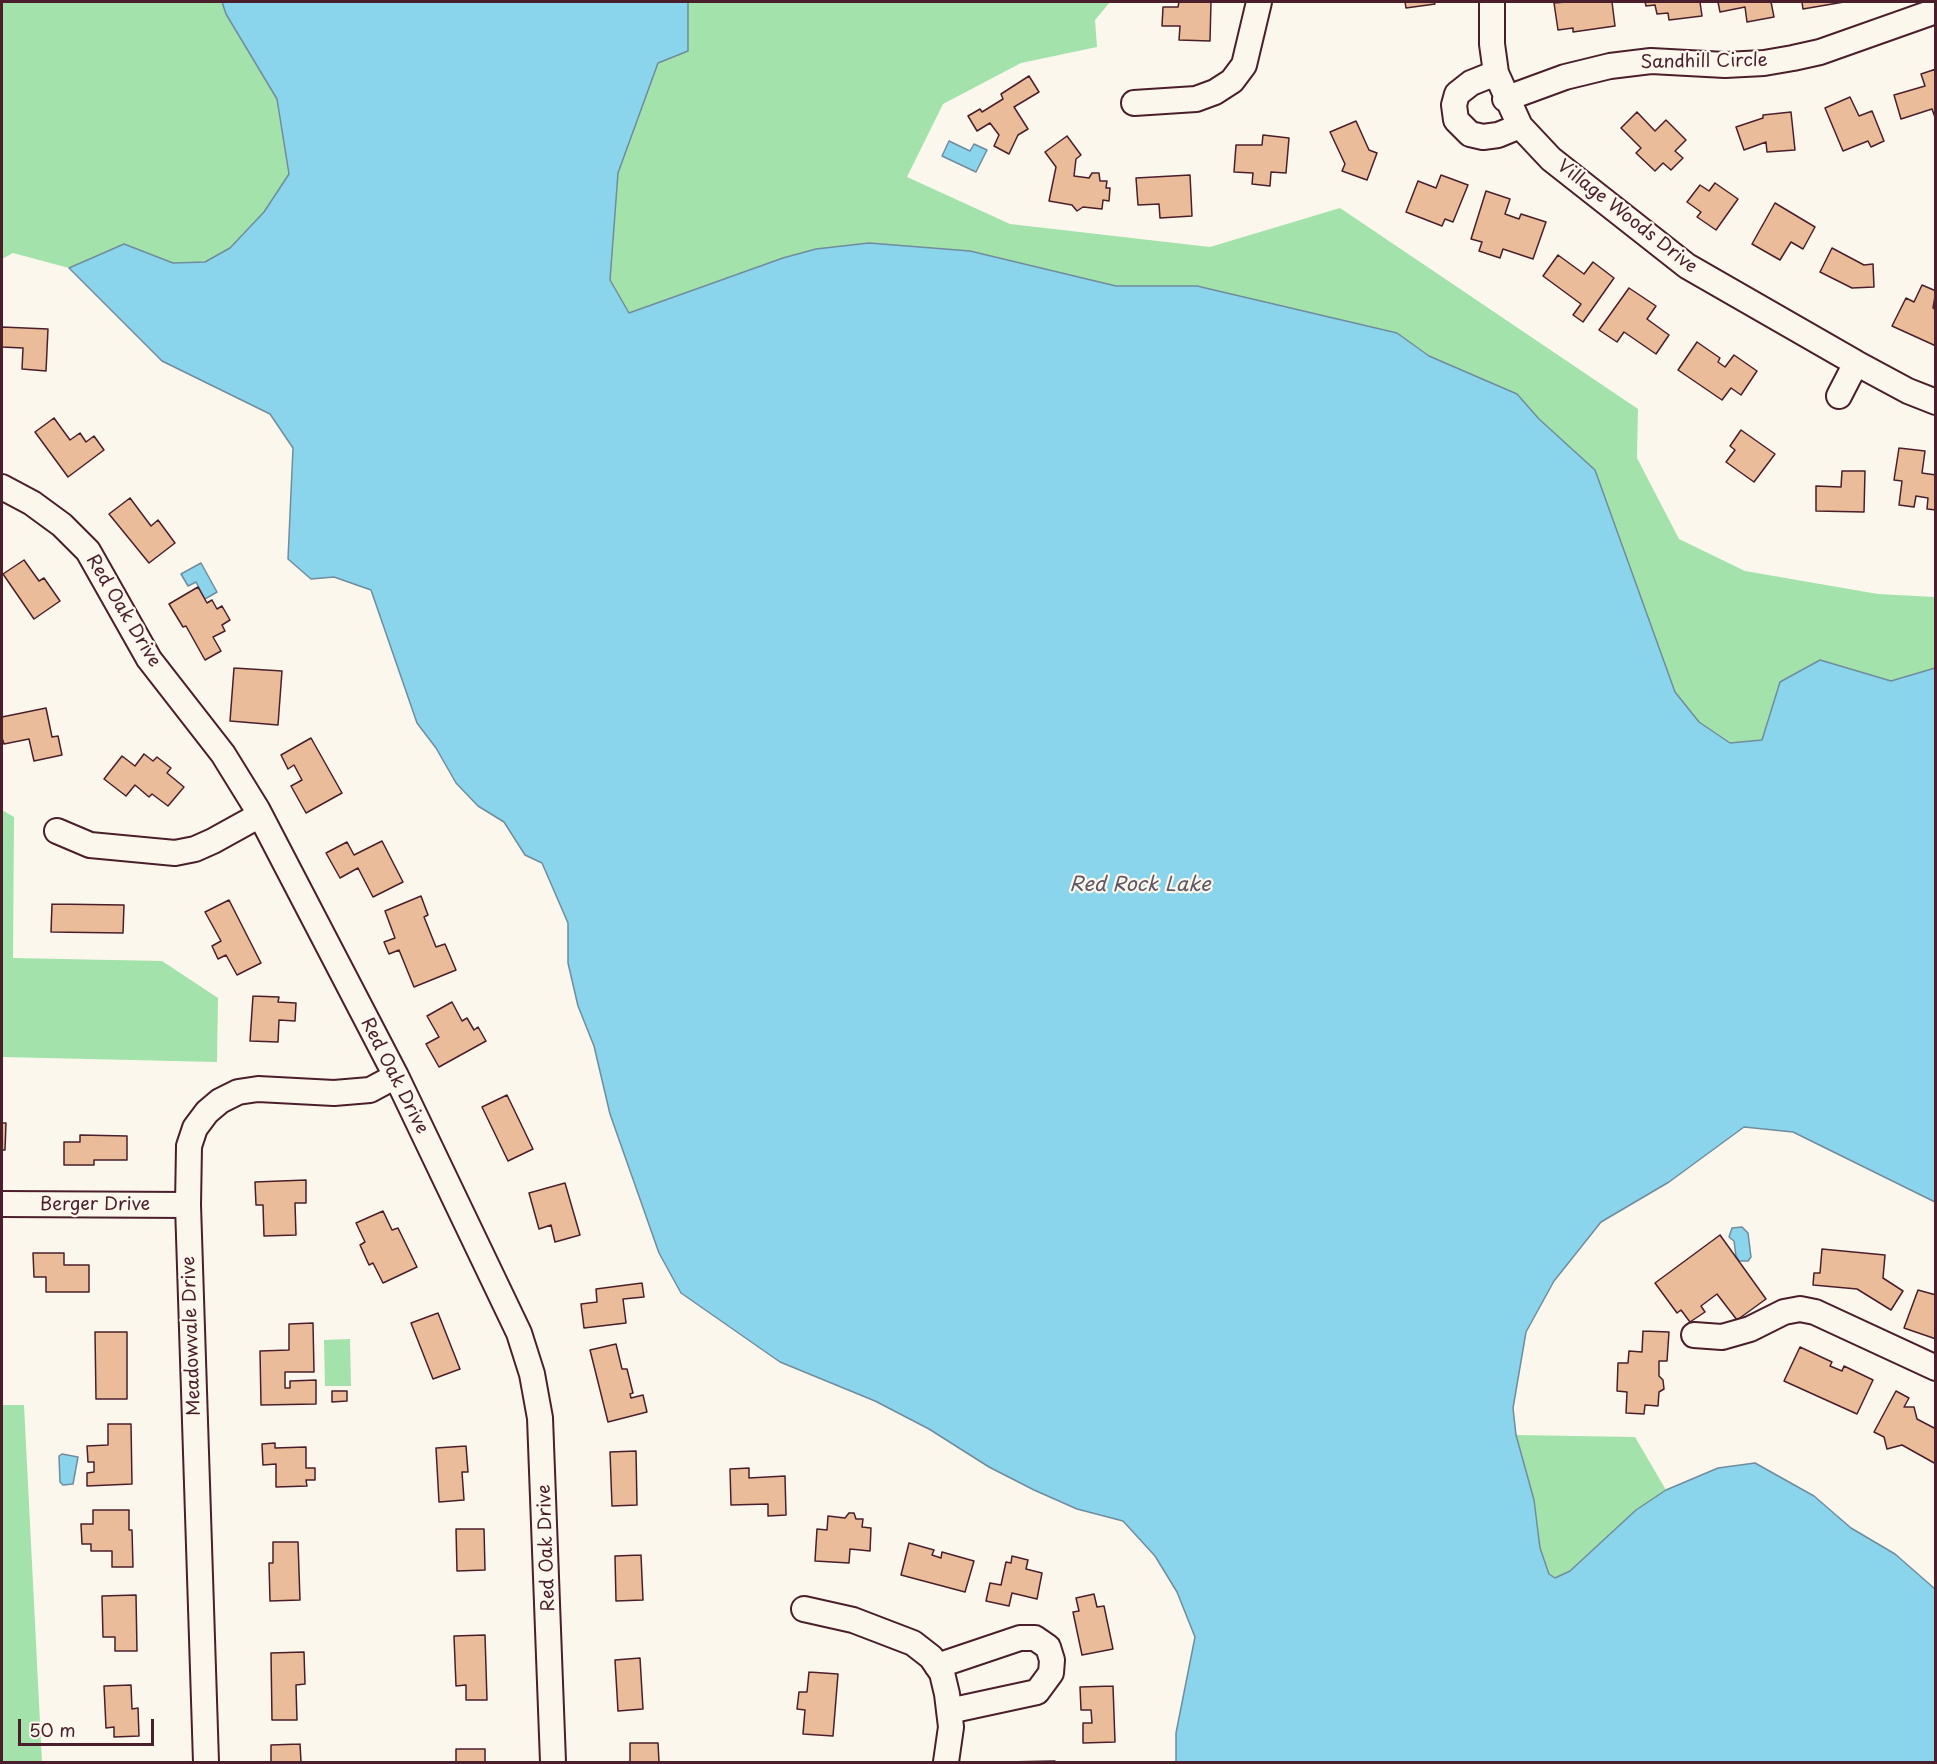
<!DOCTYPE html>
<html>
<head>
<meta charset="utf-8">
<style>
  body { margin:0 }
  #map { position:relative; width:1937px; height:1764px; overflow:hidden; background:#fbf7ec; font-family:"Playpen Sans",sans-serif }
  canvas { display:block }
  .frame { position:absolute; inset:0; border:3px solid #4a1f2b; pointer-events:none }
  .scale { position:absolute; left:18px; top:1719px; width:136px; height:27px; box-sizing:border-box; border:3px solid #4a1f2b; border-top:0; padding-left:8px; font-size:18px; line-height:21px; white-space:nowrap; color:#4a1f2b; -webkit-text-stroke:4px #fbf7ec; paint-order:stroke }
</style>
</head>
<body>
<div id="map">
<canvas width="1937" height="1764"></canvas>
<div class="frame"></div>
<div class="scale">50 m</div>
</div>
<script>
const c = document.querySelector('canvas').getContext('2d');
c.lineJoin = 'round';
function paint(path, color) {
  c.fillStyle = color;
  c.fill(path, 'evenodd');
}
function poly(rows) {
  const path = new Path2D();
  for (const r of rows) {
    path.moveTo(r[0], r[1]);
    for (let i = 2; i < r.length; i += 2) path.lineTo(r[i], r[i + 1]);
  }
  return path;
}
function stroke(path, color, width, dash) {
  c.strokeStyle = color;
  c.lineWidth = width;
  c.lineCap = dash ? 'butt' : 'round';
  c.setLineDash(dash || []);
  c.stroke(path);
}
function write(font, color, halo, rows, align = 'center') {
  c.font = font + ' "Playpen Sans",sans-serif';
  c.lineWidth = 4.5;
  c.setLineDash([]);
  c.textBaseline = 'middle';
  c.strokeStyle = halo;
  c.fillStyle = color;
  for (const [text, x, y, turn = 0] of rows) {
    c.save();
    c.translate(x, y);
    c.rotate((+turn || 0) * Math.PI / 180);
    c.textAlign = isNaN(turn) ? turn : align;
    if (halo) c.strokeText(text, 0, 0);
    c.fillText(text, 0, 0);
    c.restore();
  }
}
const green = poly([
  [2,2,222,2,226,14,277,99,289,174,264,212,230,248,205,262,173,263,124,244,69,268,13,253,2,259],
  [688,2,1110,2,1095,20,1097,47,1021,63,943,104,907,177,1010,224,1210,247,1340,208,1638,409,1637,458,1679,539,1745,571,1878,594,1935,597,1935,668,1891,681,1819,660,1780,682,1762,740,1730,743,1699,722,1675,692,1608,510,1539,419,1517,394,1429,356,1397,333,1197,286,1116,286,1054,272,869,243,816,249,783,258,629,313,610,280,618,173,658,63,688,51],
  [2,810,14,817,13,958,162,961,218,998,217,1062,2,1057],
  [350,1339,351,1386,325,1386,324,1340],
  [2,1405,24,1405,42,1762,2,1762],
  [1516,1435,1635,1437,1666,1490,1636,1510,1570,1571,1555,1578,1549,1574,1540,1548,1534,1500]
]);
const water = poly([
  [222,2,688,2,688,51,658,63,618,173,610,280,629,313,783,258,816,249,869,243,970,251,1116,286,1197,286,1397,333,1429,356,1517,394,1539,419,1595,470,1675,692,1699,722,1730,743,1762,740,1780,682,1820,660,1891,681,1935,668,1935,1202,1793,1132,1744,1127,1669,1182,1601,1222,1554,1281,1526,1332,1513,1408,1516,1435,1534,1500,1540,1548,1549,1574,1555,1578,1570,1571,1636,1510,1666,1490,1718,1468,1755,1463,1814,1496,1851,1528,1895,1554,1935,1589,1935,1762,1176,1762,1176,1733,1195,1637,1177,1592,1155,1556,1123,1521,1077,1509,1034,1490,989,1467,929,1429,875,1401,780,1362,681,1293,659,1253,610,1114,594,1046,578,1006,568,963,568,923,542,863,525,855,504,822,478,806,456,783,436,748,417,723,371,590,334,577,311,579,288,559,293,448,270,414,162,361,69,268,124,244,173,263,205,262,230,248,264,212,289,174,277,99,226,14,222,2],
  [949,141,970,151,974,144,987,150,976,172,942,156,949,141],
  [201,563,217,592,205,599,196,582,188,586,181,574,201,563],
  [1742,1227,1748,1233,1751,1257,1748,1261,1739,1261,1736,1256,1734,1241,1729,1237,1732,1228,1742,1227],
  [62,1454,78,1457,73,1484,63,1485,60,1482,59,1456,62,1454]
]);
const building = poly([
  [1179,2,1211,2,1210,41,1179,40,1180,26,1162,26,1163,7,1178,7,1179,2],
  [1405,2,1434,2,1435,4,1406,8,1405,2],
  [1566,2,1612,2,1615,26,1573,32,1573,28,1558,30,1554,3,1566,2],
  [1645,2,1700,2,1702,16,1669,20,1668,13,1657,14,1655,5,1646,6,1645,2],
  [1718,2,1771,2,1774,17,1747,22,1745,7,1720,12,1718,2],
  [1802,2,1844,2,1803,9,1802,2],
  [1936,69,1936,120,1932,109,1901,119,1894,95,1925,86,1921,74,1936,69],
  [1029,76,1039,92,1014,107,1028,129,1018,135,1009,154,994,146,999,135,990,123,977,131,968,116,980,109,982,112,1003,99,1001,94,1029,76],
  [1850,97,1859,116,1872,111,1884,141,1871,147,1868,141,1843,151,1825,108,1850,97],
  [1637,112,1655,131,1666,120,1686,140,1675,151,1683,158,1671,170,1663,163,1655,171,1636,153,1641,148,1621,128,1637,112],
  [1791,112,1795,150,1767,152,1766,142,1744,150,1736,127,1763,118,1763,115,1791,112],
  [1356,121,1369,150,1377,153,1367,180,1342,171,1345,164,1330,132,1356,121],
  [1263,135,1289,138,1286,173,1271,172,1270,186,1252,184,1253,173,1234,172,1236,145,1262,145,1263,135],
  [1067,136,1081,155,1076,159,1074,176,1089,178,1092,173,1099,173,1100,181,1107,181,1106,188,1110,188,1109,201,1103,200,1102,209,1083,207,1077,211,1072,205,1049,201,1056,167,1045,152,1067,136],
  [1190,175,1192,216,1160,218,1159,204,1138,205,1136,178,1190,175],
  [1441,175,1468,185,1453,222,1445,219,1442,226,1406,212,1418,181,1436,188,1441,175],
  [1715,183,1738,199,1716,230,1697,217,1701,212,1687,202,1700,185,1709,191,1715,183],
  [1486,191,1510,199,1505,214,1519,219,1521,214,1546,222,1533,259,1503,249,1500,258,1479,251,1482,242,1471,239,1486,191],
  [1775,203,1815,227,1803,249,1791,242,1780,260,1752,244,1775,203],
  [1832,248,1864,265,1873,264,1874,287,1852,288,1820,272,1832,248],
  [1558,255,1584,274,1593,262,1614,278,1583,322,1573,315,1581,304,1543,276,1558,255],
  [1922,285,1936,291,1933,308,1936,310,1936,346,1892,326,1906,298,1914,302,1922,285],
  [1629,288,1656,306,1647,319,1669,335,1656,354,1624,332,1617,342,1599,330,1629,288],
  [2,327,48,329,46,371,22,369,23,348,2,347,2,327],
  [1697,342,1720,358,1718,362,1725,367,1734,355,1757,371,1741,395,1731,388,1722,400,1678,370,1697,342],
  [54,418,70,440,80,433,86,442,94,436,104,450,68,477,35,432,54,418],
  [1741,430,1775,454,1754,482,1726,462,1735,450,1730,446,1741,430],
  [1899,448,1925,451,1922,473,1936,475,1936,510,1927,509,1928,498,1916,496,1914,507,1899,505,1902,481,1894,480,1899,448],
  [1842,471,1865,471,1864,512,1816,511,1816,486,1841,487,1842,471],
  [130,498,151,526,158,520,175,543,149,563,109,514,130,498],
  [24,560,39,581,44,578,60,601,34,619,3,574,24,560],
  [198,587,207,603,212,600,217,609,222,606,230,620,222,625,225,631,213,637,221,651,205,660,186,626,183,627,169,604,198,587],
  [234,668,282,671,278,725,230,721,234,668],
  [46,708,52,737,58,736,62,755,34,761,29,739,4,744,2,738,2,717,46,708],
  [311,738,342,793,306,813,291,786,302,780,294,765,288,769,281,755,311,738],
  [144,754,153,761,157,757,171,768,167,773,184,787,168,806,152,794,149,797,135,785,126,796,104,779,122,756,135,766,144,754],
  [382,841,403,882,373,897,358,868,340,878,326,853,347,842,354,855,382,841],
  [421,896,428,915,424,917,436,947,445,944,456,970,414,987,399,950,389,954,384,942,395,938,385,911,421,896],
  [229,900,261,963,237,975,226,955,218,959,212,946,221,941,205,912,229,900],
  [52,904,124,905,123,933,51,932,52,904],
  [253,996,279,997,278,1002,296,1003,295,1021,279,1020,278,1042,250,1041,253,996],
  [452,1002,462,1021,467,1018,474,1030,478,1027,486,1041,439,1067,426,1044,439,1037,427,1016,452,1002],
  [507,1095,533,1149,508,1161,482,1107,507,1095],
  [2,1123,6,1123,5,1150,2,1150,2,1123],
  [80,1135,127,1136,127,1160,94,1160,94,1165,64,1165,64,1142,80,1142,80,1135],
  [306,1180,306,1203,295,1203,296,1235,264,1236,263,1205,256,1205,255,1182,306,1180],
  [565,1183,580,1235,555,1242,551,1225,539,1229,529,1193,565,1183],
  [383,1211,392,1230,398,1228,417,1267,383,1283,373,1263,369,1265,360,1245,365,1242,356,1223,383,1211],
  [1720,1235,1766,1299,1737,1320,1717,1294,1701,1306,1705,1312,1690,1322,1681,1310,1677,1313,1655,1283,1720,1235],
  [1822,1249,1885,1255,1883,1278,1903,1291,1891,1310,1857,1289,1813,1285,1814,1273,1820,1273,1822,1249],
  [33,1253,64,1253,64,1265,89,1265,89,1292,46,1292,46,1277,34,1277,33,1253],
  [642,1283,644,1297,623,1299,626,1323,584,1328,581,1304,597,1302,596,1289,642,1283],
  [1918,1290,1936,1295,1936,1339,1904,1328,1918,1290],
  [438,1313,460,1369,433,1379,411,1323,438,1313],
  [313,1323,314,1372,285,1372,285,1388,290,1388,290,1381,316,1380,316,1404,261,1405,260,1351,289,1350,289,1324,313,1323],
  [1643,1331,1669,1332,1667,1361,1659,1361,1659,1376,1663,1380,1664,1389,1659,1392,1658,1406,1645,1405,1644,1414,1626,1413,1627,1392,1617,1391,1618,1363,1628,1363,1629,1351,1642,1352,1643,1331],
  [95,1332,127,1332,127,1399,96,1399,95,1332],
  [616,1344,622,1369,627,1369,633,1393,630,1394,631,1398,643,1395,647,1412,608,1422,590,1350,616,1344],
  [1800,1347,1832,1362,1830,1366,1842,1371,1844,1366,1873,1380,1857,1414,1784,1381,1800,1347],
  [332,1391,347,1391,347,1401,332,1402,332,1391],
  [1896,1391,1909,1398,1904,1407,1914,1407,1917,1419,1936,1429,1936,1464,1902,1445,1887,1449,1884,1437,1874,1432,1896,1391],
  [108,1424,131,1424,132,1484,87,1486,87,1473,94,1472,94,1462,88,1462,87,1446,108,1445,108,1424],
  [275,1443,275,1448,306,1447,306,1468,315,1468,315,1480,306,1480,307,1486,276,1487,276,1464,263,1465,262,1444,275,1443],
  [466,1446,468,1472,462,1472,464,1500,439,1502,436,1448,466,1446],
  [636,1451,637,1505,612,1506,610,1452,636,1451],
  [749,1468,749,1478,785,1476,786,1515,768,1516,768,1504,731,1505,730,1469,749,1468],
  [93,1510,129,1510,129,1530,132,1530,133,1567,112,1567,112,1551,91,1551,91,1544,82,1544,81,1524,93,1524,93,1510],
  [849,1513,854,1513,856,1519,863,1519,862,1527,871,1528,870,1551,850,1549,849,1563,815,1561,817,1529,827,1530,828,1516,845,1518,849,1513],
  [456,1529,484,1529,485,1570,457,1571,456,1529],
  [273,1542,298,1542,300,1600,270,1601,269,1563,273,1563,273,1542],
  [909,1543,934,1550,932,1555,941,1558,942,1552,974,1561,965,1592,901,1575,909,1543],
  [641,1555,643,1600,616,1601,615,1556,641,1555],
  [1012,1556,1028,1560,1026,1569,1042,1573,1037,1599,1012,1593,1009,1606,986,1601,990,1583,1001,1585,1006,1562,1011,1563,1012,1556],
  [1094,1594,1097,1607,1104,1606,1113,1649,1082,1655,1073,1612,1079,1611,1076,1598,1094,1594],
  [136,1595,137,1651,115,1651,115,1637,103,1637,102,1596,136,1595],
  [485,1635,487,1700,466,1700,466,1685,456,1686,454,1636,485,1635],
  [304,1652,305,1684,296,1685,297,1720,272,1720,271,1653,304,1652],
  [640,1658,643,1709,618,1711,615,1660,640,1658],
  [809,1672,838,1674,833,1736,803,1734,805,1710,797,1709,799,1692,807,1692,809,1672],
  [131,1685,132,1709,138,1708,139,1736,114,1737,114,1727,106,1728,104,1686,131,1685],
  [1113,1686,1115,1742,1083,1743,1083,1723,1092,1723,1091,1710,1081,1710,1080,1687,1113,1686],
  [630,1743,658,1743,659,1762,630,1762,630,1743],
  [300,1744,301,1762,271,1762,271,1745,300,1744],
  [456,1749,485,1749,485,1762,456,1762,456,1749],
  [1055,1761,1055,1762,1005,1762,1055,1761]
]);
const minor = poly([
  [1492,2,1492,44,1496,73,1520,126,1551,159,1687,266,1856,363,1908,391,1936,402],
  [1496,73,1471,83,1457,94,1454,105,1456,120,1470,134,1483,137,1498,135,1520,126],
  [1505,99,1565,77,1610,66,1651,61,1725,65,1764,63,1793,58,1820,52,1936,11],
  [1134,103,1196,99,1215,92,1232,81,1244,65,1259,2],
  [1839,396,1856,363],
  [2,487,32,503,62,525,88,551,149,659,223,754,257,809,396,1076,519,1333,532,1374,540,1418,553,1762],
  [57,831,90,845,175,853,195,849,213,841,260,815],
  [2,1204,188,1205],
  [1694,1335,1722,1337,1750,1329,1784,1312,1800,1309,1815,1312,1936,1368],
  [804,1609,853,1620,913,1643,931,1657,942,1673,947,1694,951,1727,946,1762],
  [937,1666,1020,1638,1035,1638,1048,1647,1052,1660,1051,1673,1037,1692,949,1711],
  [206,1762,188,1205,189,1146,195,1128,207,1112,220,1101,238,1092,258,1089,334,1093,370,1090,396,1076]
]);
const streetNames = [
  ["Sandhill Circle",1704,62,-1],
  ["Village Woods Drive",1627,217,38],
  ["Red Oak Drive",123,611,59],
  ["Red Oak Drive",394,1076,63],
  ["Berger Drive",95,1205],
  ["Meadowvale Drive",192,1336,-92],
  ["Red Oak Drive",547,1548,-92]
];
const waterNames = [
  ["Red Rock Lake",1140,885]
];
paint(green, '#a3e2ab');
paint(water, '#8ad5eb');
stroke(water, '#708c9e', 1.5);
paint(building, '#eabc9a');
stroke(building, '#4a1f2b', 1.5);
stroke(minor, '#4a1f2b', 28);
stroke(minor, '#fbf7ec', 24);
write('18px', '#4a1f2b', '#fbf7ec', streetNames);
write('italic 20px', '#5d5665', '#fbf7ec', waterNames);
</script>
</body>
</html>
